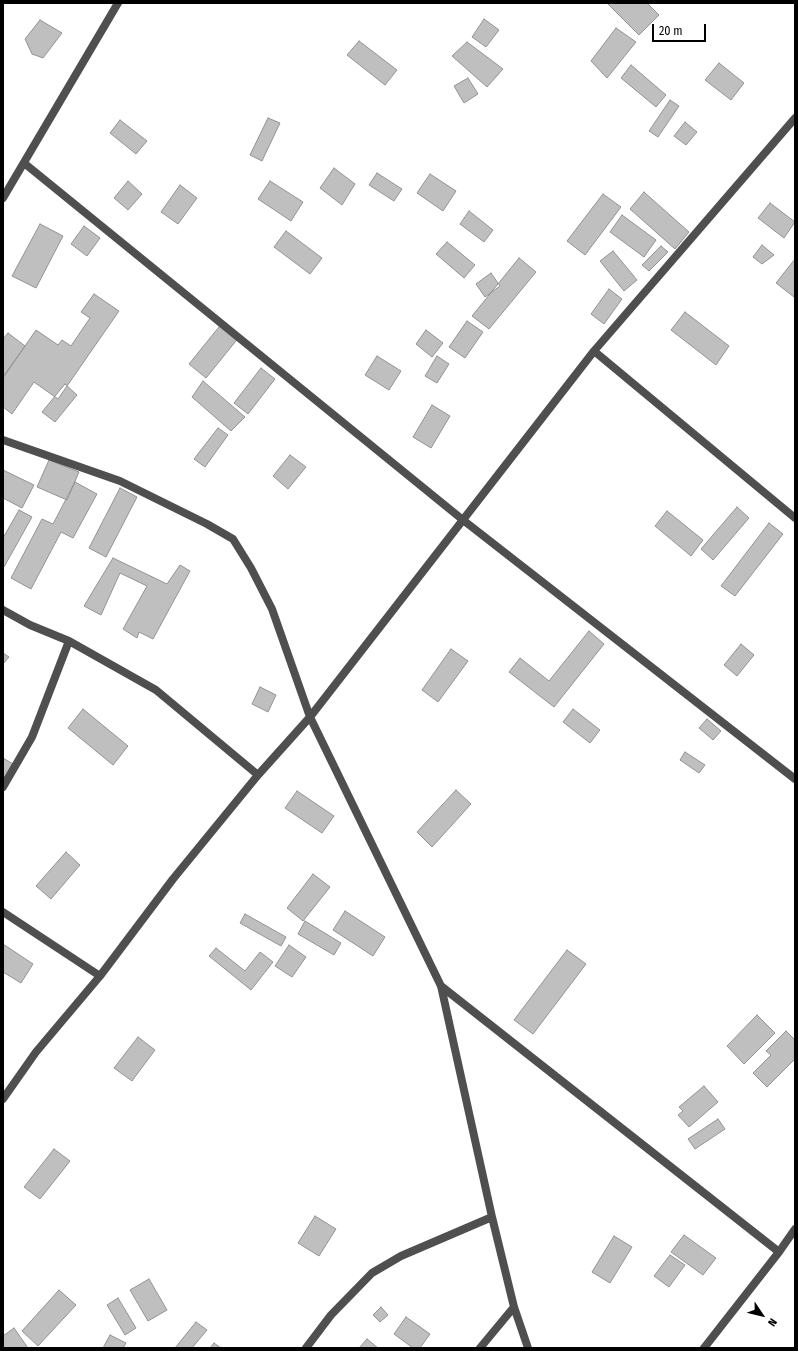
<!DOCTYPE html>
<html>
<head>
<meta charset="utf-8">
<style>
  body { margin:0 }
  #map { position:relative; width:798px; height:1351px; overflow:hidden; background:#fff; font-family:"Fira Sans Condensed",sans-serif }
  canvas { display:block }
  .frame { position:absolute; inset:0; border:4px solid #000; pointer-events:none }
  .north { position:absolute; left:742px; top:1295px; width:40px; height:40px; -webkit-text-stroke:3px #fff; paint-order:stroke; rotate:125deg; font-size:11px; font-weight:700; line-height:16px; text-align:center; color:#000 }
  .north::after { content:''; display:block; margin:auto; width:14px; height:18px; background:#000; clip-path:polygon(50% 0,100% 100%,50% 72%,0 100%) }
  .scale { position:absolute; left:652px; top:24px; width:54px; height:18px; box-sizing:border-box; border:2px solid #000; border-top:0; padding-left:5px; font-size:12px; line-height:14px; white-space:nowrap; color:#000; -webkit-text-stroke:3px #fff; paint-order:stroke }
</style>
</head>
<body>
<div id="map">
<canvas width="798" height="1351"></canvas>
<div class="frame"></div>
<div class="north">N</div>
<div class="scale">20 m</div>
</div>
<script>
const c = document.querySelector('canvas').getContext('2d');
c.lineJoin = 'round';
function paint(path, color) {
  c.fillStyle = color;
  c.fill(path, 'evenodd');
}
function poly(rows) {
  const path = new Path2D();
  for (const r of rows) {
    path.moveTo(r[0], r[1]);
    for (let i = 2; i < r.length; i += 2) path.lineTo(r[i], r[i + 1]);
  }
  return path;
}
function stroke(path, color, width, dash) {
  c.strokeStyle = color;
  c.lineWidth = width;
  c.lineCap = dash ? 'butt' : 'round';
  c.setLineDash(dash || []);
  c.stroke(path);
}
const building = poly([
  [607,3,647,3,659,15,639,35,607,3],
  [484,19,499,30,486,47,472,37,484,19],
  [40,20,62,33,43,58,32,54,25,39,40,20],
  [616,28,636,42,607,78,591,61,616,28],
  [359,41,397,70,385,85,347,55,359,41],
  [467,42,503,69,487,87,452,56,467,42],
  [719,63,744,83,731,100,705,80,719,63],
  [631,65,666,95,656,107,621,78,631,65],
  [468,78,478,94,464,103,454,86,468,78],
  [670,100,679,106,658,137,649,131,670,100],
  [268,118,280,123,262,161,250,155,268,118],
  [120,120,147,141,136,154,110,133,120,120],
  [685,122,697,132,686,145,674,136,685,122],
  [334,168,355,184,342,205,320,188,334,168],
  [377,173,402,189,394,201,369,185,377,173],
  [430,174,456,191,443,211,417,193,430,174],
  [128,181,142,194,128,210,114,198,128,181],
  [270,181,303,202,291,221,258,199,270,181],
  [180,185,197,198,178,224,161,212,180,185],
  [644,192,689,232,675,249,630,209,644,192],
  [603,194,621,207,585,255,567,241,603,194],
  [770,203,795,222,784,238,758,218,770,203],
  [469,211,493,230,484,242,460,224,469,211],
  [622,215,656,240,644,257,610,232,622,215],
  [40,224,63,236,36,288,12,276,40,224],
  [84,226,100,238,87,256,71,244,84,226],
  [286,231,322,258,310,274,274,247,286,231],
  [447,242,475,265,464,278,436,254,447,242],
  [762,245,774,255,762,264,753,257,762,245],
  [661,246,668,252,649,271,642,265,661,246],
  [613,251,637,280,624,291,600,261,613,251],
  [519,258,536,272,489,329,472,316,519,258],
  [795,259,795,295,794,297,776,283,795,259],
  [491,273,500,286,485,297,476,284,491,273],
  [609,289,622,299,604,324,591,314,609,289],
  [94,294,119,311,58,399,34,382,12,414,3,407,3,378,36,330,58,345,62,340,71,346,90,318,81,312,94,294],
  [685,312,729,346,716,365,671,330,685,312],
  [467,321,483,332,465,358,449,347,467,321],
  [223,322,240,336,206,378,189,364,223,322],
  [426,330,443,343,432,357,416,344,426,330],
  [8,333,25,346,3,377,3,339,8,333],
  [377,356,401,371,389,390,365,375,377,356],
  [437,356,449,364,437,383,425,376,437,356],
  [261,368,275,379,248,414,234,403,261,368],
  [203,381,245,417,231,431,192,397,203,381],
  [65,384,77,395,55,422,42,412,65,384],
  [432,405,450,416,431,448,413,437,432,405],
  [218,428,228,435,205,467,194,459,218,428],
  [290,455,306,467,288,489,273,476,290,455],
  [49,460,79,472,67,500,37,487,49,460],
  [3,470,34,485,22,508,3,498,3,470],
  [75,482,97,494,73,538,61,532,31,589,11,578,42,519,53,524,75,482],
  [120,488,137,497,106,557,89,548,120,488],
  [737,507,749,518,713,560,701,549,737,507],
  [19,510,32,517,4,567,3,567,3,538,19,510],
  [667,511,703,540,691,556,655,526,667,511],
  [769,523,783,534,735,596,721,586,769,523],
  [113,558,167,584,180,565,190,571,153,639,139,632,137,638,123,629,147,586,120,573,101,615,84,606,113,558],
  [589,631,604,644,554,707,509,672,520,658,549,681,589,631],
  [741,644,754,655,737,676,724,665,741,644],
  [451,649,468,661,438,702,422,690,451,649],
  [3,653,9,657,3,664,3,653],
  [260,687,276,695,268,712,252,704,260,687],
  [83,709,128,746,113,765,68,728,83,709],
  [573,709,600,730,590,743,563,722,573,709],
  [707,719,721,731,713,740,699,728,707,719],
  [685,752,705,765,699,773,680,760,685,752],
  [3,758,13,764,3,779,3,758],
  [456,790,471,804,432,847,417,832,456,790],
  [297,791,334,816,322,833,285,808,297,791],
  [66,852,80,865,51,899,36,886,66,852],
  [313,874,330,887,303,921,287,908,313,874],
  [345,911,385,937,373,956,333,930,345,911],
  [245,914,286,937,281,946,240,923,245,914],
  [305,921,341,943,334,955,298,934,305,921],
  [3,944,33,964,21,983,3,972,3,944],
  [289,945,306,957,292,977,275,966,289,945],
  [216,948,245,971,260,952,273,962,251,990,209,956,216,948],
  [567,950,586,964,533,1034,514,1020,567,950],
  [757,1015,775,1033,744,1064,727,1046,757,1015],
  [786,1031,795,1040,795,1059,767,1087,753,1073,771,1055,766,1051,786,1031],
  [138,1037,155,1050,132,1081,114,1068,138,1037],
  [704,1086,718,1102,689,1127,678,1115,683,1111,679,1107,704,1086],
  [718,1119,725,1129,695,1149,688,1139,718,1119],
  [54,1149,70,1161,40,1199,24,1187,54,1149],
  [315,1216,336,1229,319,1256,298,1243,315,1216],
  [684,1235,716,1258,703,1275,671,1252,684,1235],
  [614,1236,632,1247,610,1283,592,1272,614,1236],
  [670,1255,685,1265,669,1287,654,1276,670,1255],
  [149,1279,167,1310,148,1321,130,1290,149,1279],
  [59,1290,76,1305,38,1346,22,1331,59,1290],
  [118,1298,136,1328,125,1335,107,1305,118,1298],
  [381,1307,388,1315,380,1322,373,1315,381,1307],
  [406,1317,430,1334,420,1348,413,1348,394,1334,406,1317],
  [196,1322,207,1330,192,1348,175,1348,196,1322],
  [14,1328,28,1348,5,1348,3,1346,3,1336,14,1328],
  [110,1335,126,1343,123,1348,103,1348,110,1335],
  [367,1339,378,1348,359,1348,367,1339],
  [214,1343,221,1348,210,1348,214,1343]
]);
const street = poly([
  [24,163,463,520,795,779],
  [3,198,118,3],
  [594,351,795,518],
  [3,440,120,481,207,524,233,539,251,568,272,609,310,717,441,986,492,1217,514,1307,528,1348],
  [3,610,30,625,69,641,156,690,258,775],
  [3,787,32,737,69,641],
  [3,912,100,976],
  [441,986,779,1252],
  [3,1099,36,1052,100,976,173,879,258,775,310,717,594,351,795,118],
  [306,1348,331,1315,372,1273,401,1256,492,1217],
  [480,1348,514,1307],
  [704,1348,779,1252,795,1229]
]);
paint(building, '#bfbfbf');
stroke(building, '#939393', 1);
stroke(street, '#4f4f4f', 8);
</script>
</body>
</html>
